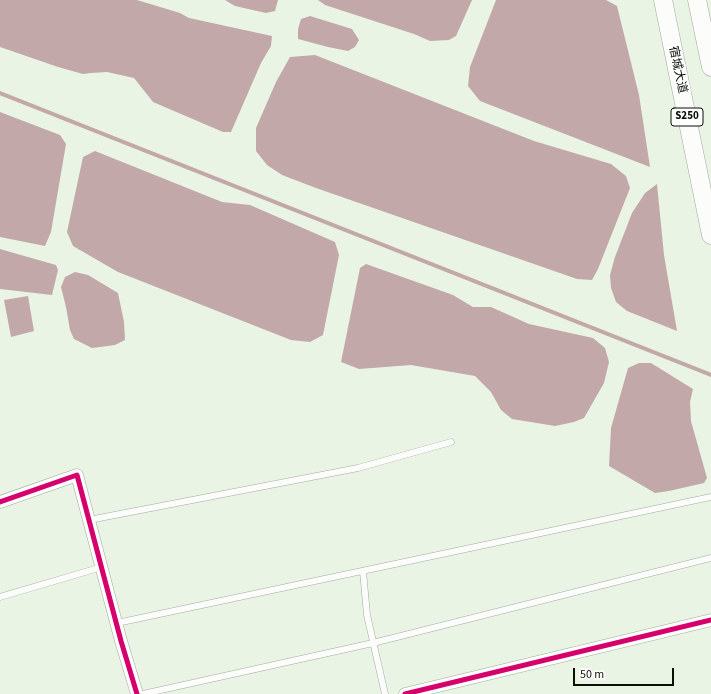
<!DOCTYPE html>
<html>
<head>
<meta charset="utf-8">
<style>
  body { margin:0 }
  #map { position:relative; width:711px; height:694px; overflow:hidden; background:#eaf4e5; font-family:"Source Sans 3",sans-serif }
  canvas { display:block }
  .scale { position:absolute; left:573px; top:668px; width:101px; height:18px; box-sizing:border-box; border:2px solid #090f07; border-top:0; padding-left:5px; font-size:12px; line-height:14px; white-space:nowrap; color:#090f07; -webkit-text-stroke:3px #fff; paint-order:stroke }
</style>
</head>
<body>
<div id="map">
<canvas width="711" height="694"></canvas>
<div class="scale">50 m</div>
</div>
<script>
const c = document.querySelector('canvas').getContext('2d');
c.lineJoin = 'round';
function paint(path, color) {
  c.fillStyle = color;
  c.fill(path, 'evenodd');
}
function poly(rows) {
  const path = new Path2D();
  for (const r of rows) {
    path.moveTo(r[0], r[1]);
    for (let i = 2; i < r.length; i += 2) path.lineTo(r[i], r[i + 1]);
  }
  return path;
}
function stroke(path, color, width, dash) {
  c.strokeStyle = color;
  c.lineWidth = width;
  c.lineCap = dash ? 'butt' : 'round';
  c.setLineDash(dash || []);
  c.stroke(path);
}
function write(font, color, halo, rows, align = 'center') {
  c.font = font + ' "Source Sans 3","Noto Sans SC",sans-serif';
  c.lineWidth = 3.5;
  c.setLineDash([]);
  c.textBaseline = 'middle';
  c.strokeStyle = halo;
  c.fillStyle = color;
  for (const [text, x, y, turn = 0] of rows) {
    c.save();
    c.translate(x, y);
    c.rotate((+turn || 0) * Math.PI / 180);
    c.textAlign = isNaN(turn) ? turn : align;
    if (halo) c.strokeText(text, 0, 0);
    c.fillText(text, 0, 0);
    c.restore();
  }
}
const water = poly([
  [0,0,137,0,180,13,189,18,272,36,271,46,261,63,231,132,223,132,153,102,134,78,107,72,91,73,83,74,58,67,0,47],
  [225,0,278,0,275,11,266,13,235,6],
  [318,0,472,0,456,36,449,40,430,41,414,34,325,5],
  [496,0,606,0,617,6,639,95,650,167,480,101,468,86,470,67],
  [310,16,352,29,359,40,355,47,348,51,328,47,298,39,298,29,301,19],
  [315,55,534,141,611,164,626,176,630,188,598,269,592,280,577,279,316,188,282,175,267,165,256,151,256,128,276,82,290,57],
  [0,112,60,135,66,144,51,232,45,246,0,237],
  [95,151,222,202,250,205,335,242,339,255,323,335,310,342,291,340,118,272,73,246,67,232,83,157],
  [657,184,664,255,677,331,627,311,616,302,611,288,610,275,615,257,632,213,645,193],
  [0,249,56,265,58,270,52,295,0,289],
  [366,264,453,295,473,307,491,307,529,324,593,338,605,348,609,362,604,383,584,418,574,422,555,426,512,419,501,410,491,392,475,376,411,365,359,369,341,362,360,268],
  [75,272,88,275,118,293,124,322,125,340,115,345,92,348,74,339,70,330,66,307,61,287,65,277],
  [28,296,34,331,11,337,4,300],
  [639,363,651,363,693,389,690,402,691,421,707,478,704,483,669,491,655,493,609,466,611,428,628,368]
]);
const stream = poly([
  [0,93,711,375]
]);
const service = poly([
  [89,520,358,468,451,442],
  [363,571,367,615,385,694],
  [0,597,102,567],
  [117,623,711,497],
  [143,694,373,643,711,558]
]);
const minor = poly([
  [0,502,77,475,121,641,137,694],
  [405,694,711,620]
]);
const primary = poly([
  [663,0,711,235],
  [697,0,711,67]
]);
const cycleway = poly([
  [0,502,77,475,121,641,137,694],
  [405,694,711,620]
]);
const shields = [
  [687,117,32]
];
const shieldNames = [
  ["S250",687,117]
];
const streetNames = [
  ["宿城大道",677,70,78]
];
paint(water, '#c2a8a9');
stroke(stream, '#c2a8a9', 4);
stroke(service, '#a2aa9f', 7);
stroke(minor, '#a2aa9f', 13);
stroke(primary, '#a2aa9f', 19);
stroke(service, '#fcfdfb', 6);
stroke(minor, '#fcfdfb', 12);
stroke(primary, '#fcfdfb', 18);
stroke(cycleway, '#d6006c', 5);
for (const [x, y, w] of shields) {
  const box = new Path2D();
  box.roundRect(x - w / 2, y - 9, w, 18, 3);
  c.fillStyle = '#fff';
  c.fill(box);
  stroke(box, '#090f07', 1);
}
write('bold 11px', '#090f07', null, shieldNames);
write('12px', '#090f07', '#fff', streetNames);
</script>
</body>
</html>
